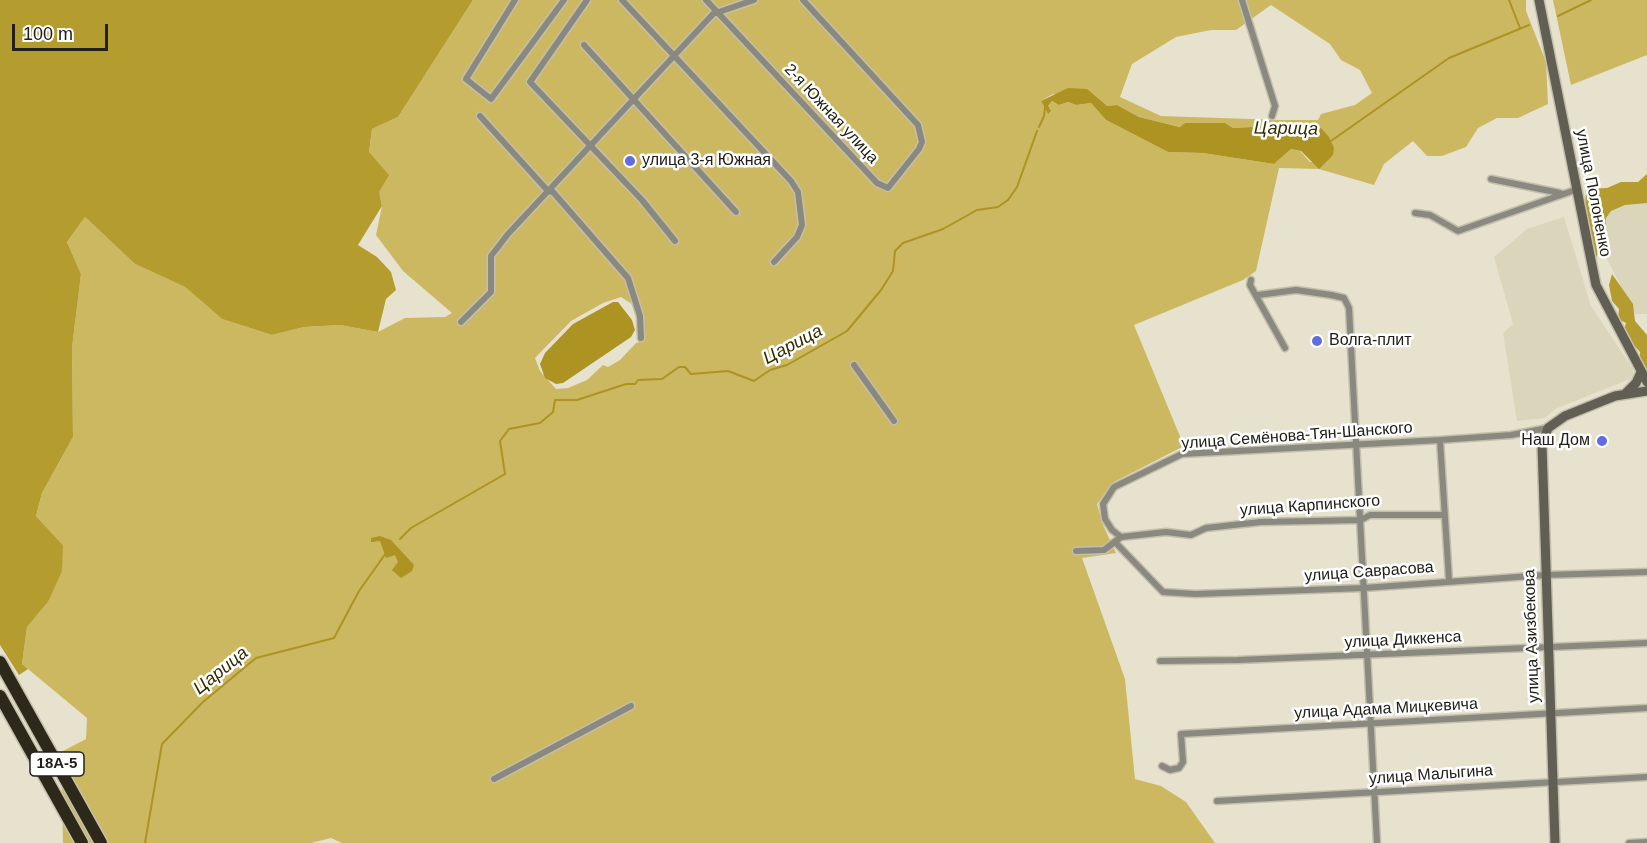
<!DOCTYPE html>
<html>
<head>
<meta charset="utf-8">
<style>
  body { margin:0 }
  #map { position:relative; width:1647px; height:843px; overflow:hidden; background:#e7e2ce; font-family:Helvetica,sans-serif }
  canvas { display:block }
  .scale { position:absolute; left:12px; top:24px; width:96px; height:27px; box-sizing:border-box; border:3px solid #222019; border-top:0; padding-left:8px; font-size:18px; line-height:21px; white-space:nowrap; color:#222019; -webkit-text-stroke:4px #fff; paint-order:stroke }
</style>
</head>
<body>
<div id="map">
<canvas width="1647" height="843"></canvas>
<div class="scale">100 m</div>
</div>
<script>
const c = document.querySelector('canvas').getContext('2d');
c.lineJoin = 'round';
function paint(path, color) {
  c.fillStyle = color;
  c.fill(path, 'evenodd');
}
function poly(rows) {
  const path = new Path2D();
  for (const r of rows) {
    path.moveTo(r[0], r[1]);
    for (let i = 2; i < r.length; i += 2) path.lineTo(r[i], r[i + 1]);
  }
  return path;
}
function stroke(path, color, width, dash) {
  c.strokeStyle = color;
  c.lineWidth = width;
  c.lineCap = dash ? 'butt' : 'round';
  c.setLineDash(dash || []);
  c.stroke(path);
}
function write(font, color, halo, rows, align = 'center') {
  c.font = font + ' Helvetica,sans-serif';
  c.lineWidth = 5;
  c.setLineDash([]);
  c.textBaseline = 'middle';
  c.strokeStyle = halo;
  c.fillStyle = color;
  for (const [text, x, y, turn = 0] of rows) {
    c.save();
    c.translate(x, y);
    c.rotate((+turn || 0) * Math.PI / 180);
    c.textAlign = isNaN(turn) ? turn : align;
    if (halo) c.strokeText(text, 0, 0);
    c.fillText(text, 0, 0);
    c.restore();
  }
}
const built = poly([
  [1647,199,1647,314,1635,314,1603,251,1605,207],
  [1564,217,1591,306,1633,369,1633,375,1630,379,1555,409,1545,418,1517,421,1503,333,1513,324,1494,257,1527,229]
]);
const green = poly([
  [473,0,1526,0,1526,11,1546,62,1548,104,1518,118,1497,118,1478,128,1466,147,1442,156,1427,156,1413,141,1384,164,1374,185,1319,169,1279,168,1256,271,1243,280,1134,325,1184,446,1114,482,1097,504,1103,525,1116,553,1082,558,1125,679,1135,779,1161,786,1186,802,1215,843,342,843,331,838,311,843,63,843,61,752,86,739,87,718,22,664,27,627,48,602,63,545,36,516,42,493,73,437,72,348,81,274,67,242,85,217,135,264,185,287,222,319,272,335,304,327,340,325,378,332,405,318,445,317,452,313,403,271,376,235,382,206,369,152,372,129,398,117],
  [1271,5,1330,44,1341,60,1360,70,1372,93,1355,105,1321,114,1318,120,1280,120,1161,116,1120,97,1132,64,1176,37,1211,30,1236,30],
  [1053,94,1107,106,1117,105,1139,117,1181,127,1185,123,1225,123,1233,128,1252,127,1259,131,1267,127,1282,131,1321,128,1333,155,1323,162,1310,162,1300,151,1291,149,1274,164,1203,153,1168,152,1106,120,1091,103,1076,105,1068,102,1059,105,1052,101,1048,106,1048,114,1041,101],
  [621,297,632,304,643,341,636,343,620,360,608,367,603,365,587,380,568,388,556,389,540,371,535,358,571,321,603,303],
  [1553,0,1647,0,1647,55,1571,85]
]);
const forest = poly([
  [0,0,473,0,398,117,372,129,369,152,389,175,379,192,382,206,358,245,377,257,391,272,396,290,386,299,378,332,340,325,304,327,272,335,222,319,185,287,135,264,85,217,67,242,81,274,72,348,73,437,42,493,36,516,63,545,62,571,48,602,27,627,22,664,28,669,19,675,0,645],
  [1647,174,1647,203,1625,205,1611,211,1606,218,1605,235,1596,258,1585,210,1586,189,1607,188,1621,182,1638,182],
  [1612,274,1633,304,1635,321,1647,335,1647,370,1640,358,1640,352,1631,342,1624,330,1626,323,1618,319,1619,309,1612,301,1609,285]
]);
const water = poly([
  [1068,88,1087,89,1107,106,1117,105,1139,117,1180,127,1185,123,1225,123,1233,128,1252,127,1259,131,1267,127,1282,131,1321,128,1329,137,1334,148,1333,155,1319,169,1301,151,1291,149,1274,164,1203,153,1168,152,1106,120,1091,103,1076,105,1068,102,1059,105,1052,101,1048,106,1051,111,1048,114,1041,101],
  [613,302,618,302,632,320,635,330,631,337,563,383,556,384,545,378,540,364,545,353,573,324],
  [380,536,391,540,414,565,412,571,401,578,392,570,398,562,395,555,386,558,380,541,371,542,371,538]
]);
const stream = poly([
  [1509,0,1520,28],
  [1558,16,1591,0],
  [1039,127,1044,116,1045,107],
  [1331,141,1449,58,1529,25],
  [400,539,411,528,505,474,500,441,509,429,540,423,553,412,555,400,577,400,626,384,635,384,638,380,662,379,679,367,685,367,691,374,728,371,754,381,770,370,787,365,840,335,847,331,881,290,893,271,895,251,903,243,943,229,977,210,998,207,1008,200,1017,187,1037,131],
  [145,843,162,744,203,702,256,658,334,638,359,591,386,553]
]);
const street = poly([
  [515,0,466,79,491,99,564,0],
  [587,0,530,82,642,200,675,241],
  [622,0,791,181,798,192,802,225,797,237,774,262],
  [706,0,877,183,888,188,919,149,922,142,918,125,803,0],
  [1242,0,1275,106,1272,116],
  [584,45,736,212],
  [480,116,548,191,553,192,628,278,640,316,641,338],
  [1491,179,1560,193],
  [1415,213,1430,215,1458,231,1575,190],
  [1251,280,1250,285,1285,348],
  [1258,295,1296,290,1331,295,1344,298,1349,308,1377,843],
  [461,322,491,292,491,256,508,234,713,14,754,0],
  [854,365,894,421],
  [1440,440,1449,580],
  [1121,537,1112,530,1105,519,1103,504,1114,487,1182,454,1440,440,1511,435,1548,428],
  [1115,542,1163,592,1195,594,1364,588,1545,575,1647,572],
  [1076,551,1104,550,1121,537,1166,532,1191,535,1206,528,1261,522,1361,520,1370,515,1444,515],
  [1160,661,1238,660,1647,643],
  [1162,766,1170,770,1179,768,1183,762,1181,734,1647,708],
  [494,779,631,706],
  [1217,801,1647,777],
  [1629,843,1647,842]
]);
const secondary = poly([
  [1539,0,1596,285,1647,382],
  [1626,393,1636,383,1641,372],
  [1555,843,1542,445,1548,428,1565,416,1615,396,1647,391]
]);
const highway = poly([
  [0,662,101,843],
  [0,696,82,843]
]);
const markers = [
  [630,161,6,"#616ce4"],
  [1317,341,6,"#616ce4"],
  [1602,441,6,"#616ce4"]
];
const shields = [
  [57,764,54]
];
const shieldNames = [
  ["18А-5",57,764]
];
const streetNames = [
  ["2-я Южная улица",831,114,47],
  ["улица Полоненко",1593,193,79],
  ["улица Семёнова-Тян-Шанского",1297,436,-4],
  ["улица Карпинского",1310,506,-4],
  ["улица Саврасова",1369,572,-4],
  ["улица Азизбекова",1532,636,-92],
  ["улица Диккенса",1403,640,-3],
  ["улица Адама Мицкевича",1386,709,-3],
  ["улица Малыгина",1431,775,-4]
];
const poiNames = [
  ["улица 3-я Южная",642,161],
  ["Волга-плит",1329,341],
  ["Наш Дом",1590,441,"right"]
];
const waterNames = [
  ["Царица",1286,129,1],
  ["Царица",793,345,-28],
  ["Царица",221,671,-39]
];
paint(built, '#dbd5bb');
paint(green, '#cdb862');
paint(forest, '#b59c2e');
paint(water, '#ac9322');
stroke(stream, '#ac9322', 2);
stroke(street, '#c4bfad', 9);
stroke(secondary, '#c4bfad', 12);
stroke(highway, '#c4bfad', 15);
stroke(street, '#8a8980', 6);
stroke(secondary, '#615f53', 9);
stroke(highway, '#2d291a', 12);
for (const [x, y, r, color] of markers) {
  const dot = new Path2D();
  dot.arc(x, y, r, 0, 2 * Math.PI);
  c.fillStyle = color;
  c.fill(dot);
  stroke(dot, '#fff', 2);
}
for (const [x, y, w] of shields) {
  const box = new Path2D();
  box.roundRect(x - w / 2, y - 12, w, 24, 4.5);
  c.fillStyle = '#fff';
  c.fill(box);
  stroke(box, '#222019', 1.5);
}
write('bold 15px', '#222019', null, shieldNames);
write('16px', '#222019', '#fff', streetNames);
write('16px', '#222019', '#fff', poiNames, 'left');
write('italic 18px', '#372c00', '#fff', waterNames);
</script>
</body>
</html>
